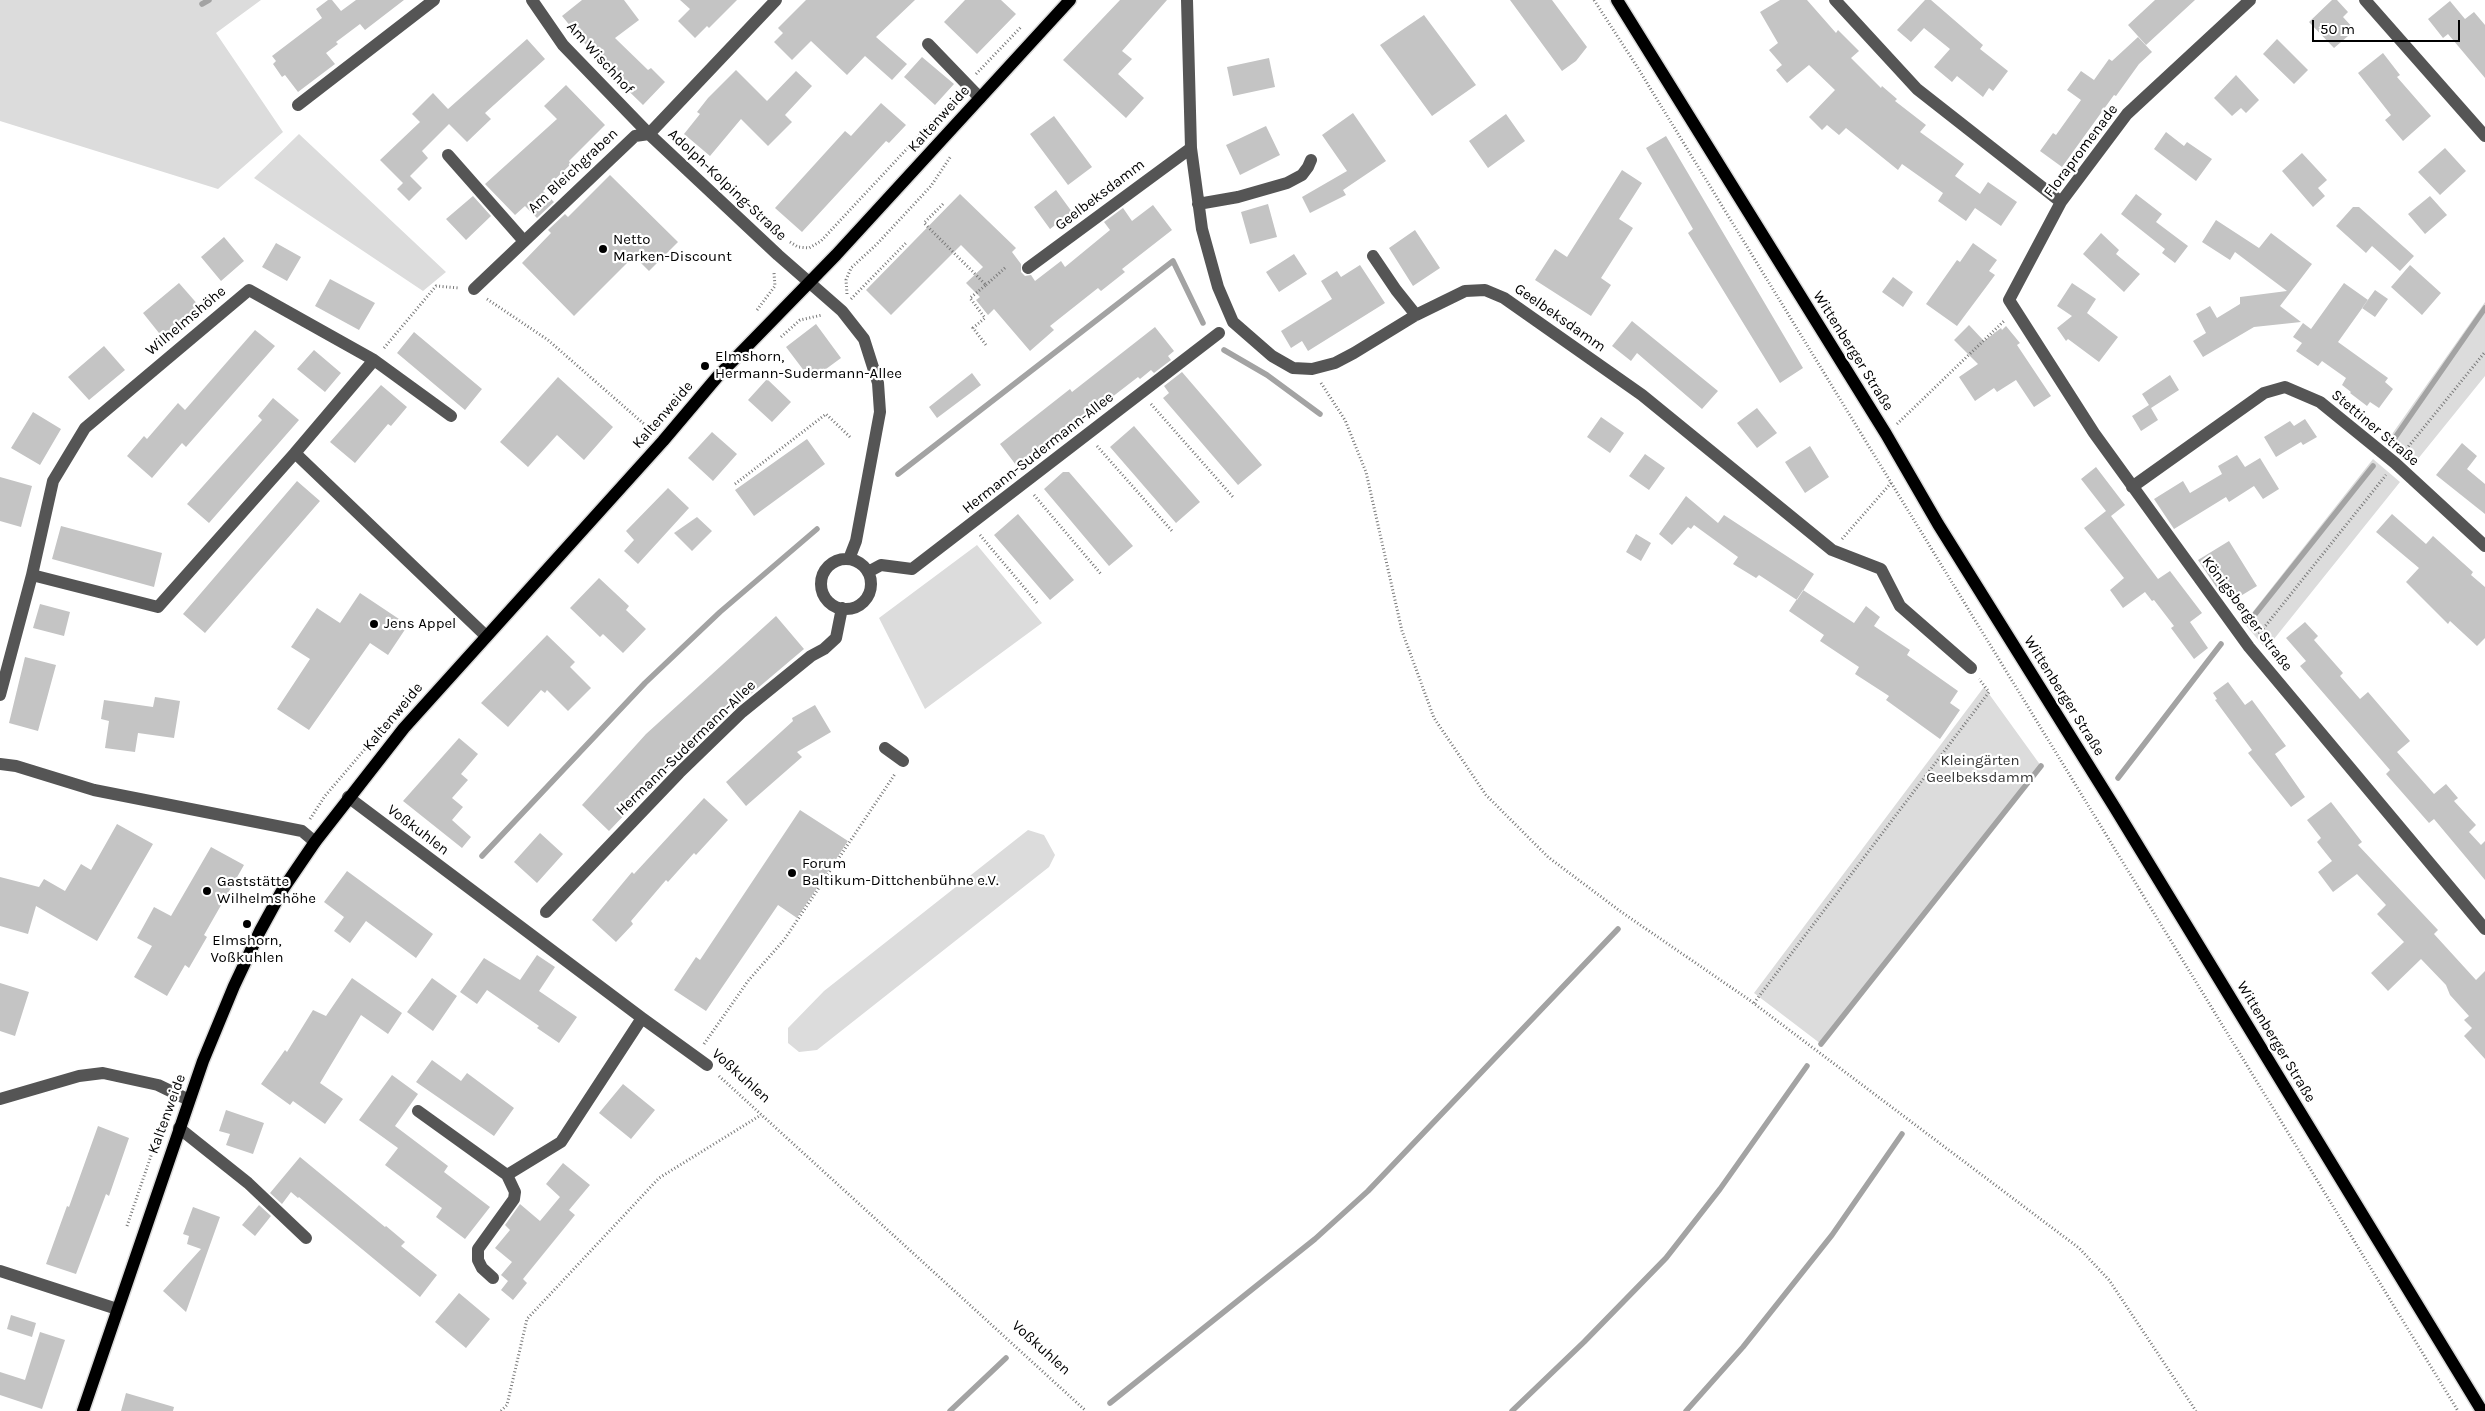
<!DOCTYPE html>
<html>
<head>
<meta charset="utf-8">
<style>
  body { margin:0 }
  #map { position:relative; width:2485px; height:1411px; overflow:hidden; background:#fff; font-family:Karla,sans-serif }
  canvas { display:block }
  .scale { position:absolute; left:2312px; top:20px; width:148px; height:22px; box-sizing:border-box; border:2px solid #000; border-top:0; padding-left:6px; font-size:15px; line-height:18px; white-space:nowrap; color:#000; -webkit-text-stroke:4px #fff; paint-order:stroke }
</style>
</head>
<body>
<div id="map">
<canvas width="2485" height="1411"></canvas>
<div class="scale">50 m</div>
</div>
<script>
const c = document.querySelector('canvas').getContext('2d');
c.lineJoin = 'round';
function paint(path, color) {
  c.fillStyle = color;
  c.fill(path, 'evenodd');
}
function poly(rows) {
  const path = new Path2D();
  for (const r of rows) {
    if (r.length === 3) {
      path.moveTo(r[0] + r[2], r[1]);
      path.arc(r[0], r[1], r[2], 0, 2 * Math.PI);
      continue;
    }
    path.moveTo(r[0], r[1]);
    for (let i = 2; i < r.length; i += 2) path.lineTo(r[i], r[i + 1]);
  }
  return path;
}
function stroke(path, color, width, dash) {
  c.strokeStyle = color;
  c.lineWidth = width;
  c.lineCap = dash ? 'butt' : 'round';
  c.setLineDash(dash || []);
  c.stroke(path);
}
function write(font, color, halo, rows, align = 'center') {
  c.font = font + ' Karla,sans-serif';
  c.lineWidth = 4.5;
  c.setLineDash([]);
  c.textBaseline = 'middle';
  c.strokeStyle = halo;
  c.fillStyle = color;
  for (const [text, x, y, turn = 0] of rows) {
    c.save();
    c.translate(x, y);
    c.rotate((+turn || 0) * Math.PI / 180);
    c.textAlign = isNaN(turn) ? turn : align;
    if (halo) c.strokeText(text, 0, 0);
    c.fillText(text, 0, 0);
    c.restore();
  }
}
const green = poly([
  [0,0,261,0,216,33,283,132,218,189,0,121],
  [299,134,446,272,423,291,254,178],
  [2485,302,2485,376,2413,465,2385,444],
  [2373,459,2400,482,2266,649,2244,623],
  [977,545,1042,623,925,709,879,618],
  [1984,687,2041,766,1821,1044,1754,993],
  [1028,830,1044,835,1055,855,1049,867,817,1050,799,1052,788,1043,788,1028,824,991]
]);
const stream = poly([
  [202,4,209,0],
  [1224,350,1267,375,1320,414],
  [2392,442,2485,308],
  [898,474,1173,261,1203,323],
  [2248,623,2373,466],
  [2118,778,2221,644],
  [482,856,645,683,720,612,817,529],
  [1821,1044,2041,766],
  [1110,1403,1315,1239,1368,1191,1618,929],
  [950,1411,1006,1358],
  [1512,1411,1584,1342,1666,1258,1720,1189,1807,1066],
  [1686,1411,1743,1347,1832,1235,1902,1134]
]);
const building = poly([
  [328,0,332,0,341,11,356,0,404,0,365,30,360,24,336,42,338,44,326,53,335,64,298,92,285,75,282,77,273,64,276,61,272,56,322,18,316,9],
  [582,0,624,0,639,20,615,38,648,70,651,68,665,82,643,105,606,69,562,16],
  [680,0,737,0,709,28,707,26,695,38,678,21,690,9],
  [806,0,915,0,876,37,907,64,892,80,865,56,847,75,811,41,792,60,774,42,783,33,778,28],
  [965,0,1001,0,1016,14,977,54,944,22],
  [1120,0,1167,0,1122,51,1132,59,1118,74,1144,98,1126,118,1063,60],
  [1510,0,1552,0,1587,47,1576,61,1562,71],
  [1780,0,1807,0,1836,33,1838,30,1859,51,1851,58,1881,88,1882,86,1897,99,1895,101,1926,125,1920,132,1964,164,1955,176,1980,194,1988,182,2017,202,2001,226,1975,208,1966,221,1938,201,1943,193,1902,164,1898,170,1846,128,1839,135,1827,125,1822,130,1809,117,1835,90,1809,65,1787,83,1776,70,1782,65,1769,50,1778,43,1760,12],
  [1925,0,1931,0,1983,45,1980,49,2008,71,1993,91,1989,88,1983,97,1957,76,1952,82,1934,67,1950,49,1924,28,1911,42,1897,30],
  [2155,0,2195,0,2146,45,2128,25],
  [2332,0,2337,0,2348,12,2343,17,2355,30,2334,48,2309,22],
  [2450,1,2465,19,2474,12,2485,25,2485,78,2448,34,2443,38,2428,19],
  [1424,15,1476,85,1432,116,1380,45],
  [2138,37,2152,52,2139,64,2116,96,2114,95,2062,167,2040,151,2053,133,2056,135,2081,100,2067,90,2081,71,2094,80,2109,59,2112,61],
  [527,39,545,59,485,113,491,119,467,142,449,124,422,151,428,158,410,176,422,188,409,201,397,189,403,183,380,160,420,122,412,114,433,93,448,109],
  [2277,39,2308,70,2294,84,2263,54],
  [2383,53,2400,75,2397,77,2431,116,2403,141,2385,120,2391,115,2358,73],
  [922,57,954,84,935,105,904,77],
  [1269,58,1275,87,1233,96,1227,67],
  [736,70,767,101,796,71,812,86,785,115,792,122,768,146,741,119,710,156,684,134,700,114,697,112,708,98],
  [2236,75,2259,100,2246,113,2241,108,2232,116,2214,98],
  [566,85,605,125,569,161,571,164,543,191,554,202,537,218,525,206,515,215,485,184,557,119,544,106],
  [881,103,906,125,889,143,886,141,802,232,775,208,845,131,851,136],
  [1353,113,1386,161,1343,190,1346,195,1310,213,1302,197,1347,171,1322,135],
  [1506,114,1525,141,1488,168,1469,141],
  [1054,116,1092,167,1068,185,1030,134],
  [1266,126,1280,155,1240,175,1226,145],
  [2166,132,2184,146,2187,142,2212,159,2196,181,2154,149],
  [1666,136,1803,368,1780,383,1688,233,1693,229,1646,148],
  [2445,148,2466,171,2440,195,2418,172],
  [2302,153,2327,180,2318,188,2325,196,2313,207,2282,171],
  [1622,170,1642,183,1619,219,1633,228,1601,278,1611,285,1591,316,1535,280,1555,249,1567,257],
  [610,175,678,242,649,271,634,256,574,316,522,263,551,233,548,230,565,214,568,217],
  [1056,190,1072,212,1050,229,1034,207],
  [960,194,1016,248,1012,252,1021,264,1021,272,1025,276,1031,275,1035,281,1061,261,1065,267,1110,230,1104,222,1123,208,1132,221,1153,205,1172,230,1122,269,1125,272,1101,291,1098,288,1050,326,1054,330,1030,351,994,309,988,315,976,300,980,297,966,283,983,267,961,245,891,315,866,290],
  [2136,194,2162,214,2156,222,2188,246,2175,263,2162,253,2165,249,2121,214],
  [473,196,491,216,466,240,446,219],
  [2430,196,2447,215,2425,234,2408,214],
  [1268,204,1277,237,1250,244,1241,212],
  [2353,207,2359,207,2414,256,2400,271,2372,246,2366,253,2336,226],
  [2216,220,2259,248,2271,233,2312,264,2280,306,2301,322,2254,327,2203,357,2193,341,2206,333,2196,314,2210,306,2217,318,2240,304,2240,297,2287,291,2235,252,2230,260,2202,242],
  [1415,230,1440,268,1413,286,1389,248],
  [2101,233,2119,250,2116,254,2140,274,2124,292,2083,254],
  [224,237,244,261,221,281,201,257],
  [276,243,301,257,287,281,262,267],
  [1973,243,1997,260,1989,271,1995,275,1957,326,1926,304,1957,260,1960,262],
  [1294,254,1307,274,1279,292,1266,272],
  [1360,265,1385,303,1308,351,1302,341,1291,348,1281,331,1332,299,1321,281,1337,271,1341,277],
  [2410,265,2441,293,2422,315,2391,287],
  [1893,277,1913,292,1903,307,1882,292],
  [330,279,375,303,359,330,315,306],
  [179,283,200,307,163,338,143,313],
  [2072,283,2096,299,2087,313,2118,337,2099,362,2068,339,2066,341,2057,328,2072,316,2057,306],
  [2344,283,2368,300,2338,342,2388,378,2385,382,2393,389,2379,408,2370,402,2367,406,2350,393,2351,392,2342,385,2346,378,2322,361,2318,366,2296,351,2302,343,2293,337,2303,323,2311,329],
  [2375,290,2388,299,2375,317,2362,308],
  [1632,321,1718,391,1702,409,1637,353,1631,361,1612,346],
  [816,324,841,358,811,380,786,347],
  [1969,325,1984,341,2001,328,2002,330,2006,326,2020,343,2017,345,2051,396,2034,407,2016,380,1997,392,1994,388,1975,401,1959,377,1978,364,1954,340],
  [1155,327,1174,351,1168,356,1171,360,1154,373,1151,370,1140,379,1138,377,1019,469,1000,444,1070,389,1072,392],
  [255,330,275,346,186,447,182,443,152,478,127,456,144,436,147,439,178,403,185,410],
  [414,332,482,389,465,410,397,353],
  [104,346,125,370,89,400,68,377],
  [314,350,341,373,325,392,297,369],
  [1182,372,1262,465,1238,485,1163,398,1169,393,1164,386],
  [972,373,981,385,937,418,929,407],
  [2170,375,2179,390,2151,408,2158,420,2141,431,2132,416,2149,405,2142,394],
  [558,377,613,427,584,460,557,435,528,467,500,442],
  [767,379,791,402,772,422,748,400],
  [381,385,407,407,391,426,388,424,355,463,330,442],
  [273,398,299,420,209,523,187,504,262,420,258,416],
  [1757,408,1777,433,1757,448,1737,423],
  [33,412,61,429,40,465,11,448],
  [1601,417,1624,433,1610,453,1587,437],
  [2305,419,2317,437,2303,445,2301,442,2276,457,2264,437,2290,421,2294,426],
  [1134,426,1200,502,1176,523,1110,447],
  [712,432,737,454,713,481,688,458],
  [807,439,825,464,754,516,735,490],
  [2462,443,2477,456,2467,469,2485,484,2485,514,2436,475],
  [1810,446,1829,477,1805,493,1785,462],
  [1645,454,1665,468,1649,490,1629,476],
  [2237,455,2245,467,2260,458,2279,489,2263,499,2254,486,2229,502,2226,497,2174,529,2154,499,2183,481,2190,493,2222,474,2218,466],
  [2096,467,2125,505,2111,516,2158,579,2170,571,2202,613,2190,622,2208,648,2194,659,2171,628,2174,626,2154,600,2152,601,2145,592,2123,608,2110,590,2124,578,2084,528,2106,511,2081,479],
  [1063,472,1069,472,1133,546,1109,566,1044,489],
  [0,477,32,486,21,527,0,521],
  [297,481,320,501,205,633,183,614],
  [668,488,689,508,638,564,624,551,634,540,626,531],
  [1686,496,1718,523,1724,515,1814,574,1797,600,1759,575,1756,578,1733,564,1738,557,1694,525,1691,529,1688,527,1672,545,1659,534],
  [1018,514,1074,580,1050,600,994,535],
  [2392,514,2426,544,2433,536,2473,572,2471,575,2485,587,2485,638,2477,646,2450,621,2448,624,2406,582,2419,568,2376,532],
  [697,517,712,531,692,551,674,533],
  [61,526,162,553,154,587,52,559],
  [1636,534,1651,543,1641,561,1626,552],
  [2229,541,2257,586,2234,600,2228,590,2221,594,2198,560],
  [599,578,629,606,626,610,646,629,623,653,603,634,600,637,570,608],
  [1803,590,1854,623,1866,606,1880,617,1874,626,1910,650,1907,655,1958,691,1950,703,1960,710,1940,739,1886,700,1889,696,1855,674,1859,667,1820,641,1824,635,1789,611],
  [360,593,408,625,388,655,370,643,309,730,277,709,310,659,291,647,317,608,340,623],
  [40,604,70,612,64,636,33,628],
  [776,616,804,649,733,709,731,708,693,743,609,831,582,805,646,734],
  [2305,622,2318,636,2314,640,2343,673,2340,676,2360,699,2368,692,2410,741,2397,752,2434,794,2446,784,2458,798,2454,801,2476,825,2469,832,2481,845,2485,841,2485,880,2434,819,2429,823,2386,774,2390,770,2300,666,2306,661,2286,638],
  [547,635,575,662,570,667,591,688,568,711,547,690,545,693,541,690,508,727,481,703],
  [25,657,56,665,38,731,9,723],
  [2228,682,2245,705,2252,700,2286,746,2275,754,2305,797,2291,807,2248,753,2252,750,2215,700,2217,699,2213,693],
  [155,697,180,701,174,738,138,733,135,752,105,748,109,721,101,719,104,700,153,707],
  [815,705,831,732,797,752,802,757,746,806,726,782,793,721,792,718],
  [459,738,478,754,461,774,468,780,452,798,463,807,452,820,471,837,462,848,403,801],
  [704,798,728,820,696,855,694,853,668,882,666,880,631,921,633,924,616,942,592,920,632,872,634,874],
  [2331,802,2362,842,2358,845,2438,930,2434,934,2476,980,2485,971,2485,1059,2464,1036,2472,1028,2464,1020,2469,1016,2450,995,2446,985,2421,959,2388,991,2371,973,2404,942,2377,914,2386,905,2357,874,2333,892,2318,872,2332,861,2317,842,2321,838,2307,820],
  [800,810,848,841,797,918,778,905,706,1011,674,990,696,957,700,960],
  [117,824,153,844,97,941,36,906,28,934,0,926,0,877,39,887,44,879,65,891,81,864,91,870],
  [540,833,563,854,537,883,514,862],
  [211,847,244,865,204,935,207,937,189,968,185,965,167,996,134,977,152,946,137,938,154,907,171,916],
  [347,871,433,934,416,958,366,921,350,943,334,931,344,917,324,902],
  [537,955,555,967,539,991,577,1017,559,1043,537,1028,539,1026,487,990,477,1004,460,992,484,958,520,980],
  [352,978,402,1013,388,1034,361,1015,320,1083,343,1099,325,1124,293,1101,290,1105,261,1084,285,1050,287,1052,313,1010,326,1016],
  [432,978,457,996,433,1031,407,1012],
  [0,983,29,992,15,1036,0,1031],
  [432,1060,461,1081,467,1073,514,1108,494,1136,416,1082],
  [392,1075,418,1094,395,1126,448,1166,444,1172,490,1207,465,1239,436,1217,442,1208,385,1165,398,1148,359,1120],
  [623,1084,655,1110,631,1139,599,1113],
  [226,1110,264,1123,253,1154,226,1145,230,1134,219,1131],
  [98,1126,129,1138,109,1196,106,1194,76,1274,46,1264,67,1206,69,1207],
  [300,1157,385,1227,386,1226,405,1242,401,1246,437,1275,420,1297,299,1197,298,1198,291,1192,282,1204,270,1193],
  [563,1163,590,1185,569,1210,575,1215,523,1279,527,1283,513,1300,501,1290,508,1281,501,1275,512,1262,495,1248,510,1230,505,1225,520,1204,540,1221,560,1197,546,1184],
  [259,1205,271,1216,255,1236,242,1225],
  [193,1207,220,1217,186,1312,163,1291,201,1249,187,1244,189,1236,183,1234],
  [459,1293,490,1319,466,1348,435,1322],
  [11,1315,36,1323,32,1337,7,1329],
  [40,1332,65,1340,42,1409,0,1395,0,1372,25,1380],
  [126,1393,174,1407,173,1411,121,1411]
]);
const path = poly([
  [1594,0,1636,65,2458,1411],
  [976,74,1022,26],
  [943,204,924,223,986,285,970,298,985,318,973,328,986,345],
  [790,242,798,247,809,248,821,241,957,95],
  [986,285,1006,267],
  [847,294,846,280,851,268,876,245,931,186,951,156],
  [487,299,548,340,652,431],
  [851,299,907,242],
  [757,310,775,286,774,273],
  [781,337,800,320,822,315],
  [384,348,436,286,459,288],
  [1321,383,1345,420,1366,472,1402,631,1434,718,1486,795,1548,857,1620,911,1748,999,2079,1248,2109,1280,2196,1411],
  [1151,404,1233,497],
  [1897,424,2004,321],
  [1097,446,1172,531],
  [2404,452,2485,352],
  [735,484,826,414,850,437],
  [1034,495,1101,574],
  [980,535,1038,604],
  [1842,539,1891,483],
  [2259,634,2386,475],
  [310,819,325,796,376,736],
  [1754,1003,1989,692,1979,679],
  [704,1044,748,981,784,940,895,774],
  [719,1076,1086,1411],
  [127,1226,168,1106],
  [501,1411,507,1405,527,1319,659,1178,761,1115]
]);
const minor = poly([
  [532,0,563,45,649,134],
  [776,0,649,134,778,255,842,311,864,339,878,383,880,412,856,541,849,559],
  [1187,0,1191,148,1202,229,1218,287,1233,322,1272,356,1293,368,1312,369,1335,363,1354,353,1416,315,1465,291,1485,290,1504,298,1642,395,1832,550,1881,569,1900,606,1971,668],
  [1835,0,1917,89,2061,202],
  [2250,0,2127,114,2061,202,2009,300,2094,433,2249,647,2485,929],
  [2365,0,2485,136],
  [928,44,980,98],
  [298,105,434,0],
  [448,155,523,240],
  [1198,204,1238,197,1287,183,1302,175,1308,167,1311,160],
  [1373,256,1396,290,1416,315],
  [1028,268,1191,148],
  [474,289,635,136,649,134],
  [374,360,451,416],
  [2132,487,2264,393,2285,387,2320,402,2395,463,2485,546],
  [846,584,25],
  [868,572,881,565,912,569,1219,333],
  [32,575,53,481,85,428,249,290,374,360,295,453],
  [0,695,32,575,158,607,295,453,486,636],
  [885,748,903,761],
  [0,764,16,766,94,790,302,831,315,842],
  [348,797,642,1018,707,1065],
  [546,912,679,773,742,712,811,656,824,649,836,638,842,608],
  [0,1099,79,1076,103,1073,158,1085,189,1100],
  [418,1111,507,1175,515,1192,514,1199,478,1249,478,1260,482,1268,493,1278],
  [179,1128,248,1183,306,1238],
  [507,1175,561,1142,642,1018],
  [0,1271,117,1309]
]);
const major = poly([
  [1617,0,1886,434,1938,524,2115,808,2482,1411],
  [83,1411,203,1061,234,986,260,931,283,889,315,842,404,728,663,441,718,376,836,255,1070,0]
]);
const markers = [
  [603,249,5,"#000"],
  [705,366,5,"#000"],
  [374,624,5,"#000"],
  [792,873,5,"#000"],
  [207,891,5,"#000"],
  [247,924,5,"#000"]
];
const streetNames = [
  ["Am Wischhof",600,58,48],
  ["Kaltenweide",939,119,-48],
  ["Florapromenade",2081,151,-53],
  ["Am Bleichgraben",573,171,-43],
  ["Adolph-Kolping-Straße",727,185,43],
  ["Geelbeksdamm",1100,195,-37],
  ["Geelbeksdamm",1560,318,35],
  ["Wilhelmshöhe",186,321,-40],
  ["Wittenberger Straße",1853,351,58],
  ["Kaltenweide",663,415,-49],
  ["Stettiner Straße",2375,428,40],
  ["Hermann-Sudermann-Allee",1038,453,-38],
  ["Königsberger Straße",2247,614,53],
  ["Wittenberger Straße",2064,696,58],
  ["Kaltenweide",393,717,-50],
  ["Hermann-Sudermann-Allee",686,748,-44],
  ["Voßkuhlen",418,830,37],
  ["Wittenberger Straße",2276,1042,59],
  ["Voßkuhlen",741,1076,42],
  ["Kaltenweide",167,1114,-70],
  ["Voßkuhlen",1041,1348,42]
];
const poiNames = [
  ["Netto",613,240],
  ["Marken-Discount",613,257],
  ["Elmshorn,",715,357],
  ["Hermann-Sudermann-Allee",715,374],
  ["Jens Appel",384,624],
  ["Forum",802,864],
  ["Baltikum-Dittchenbühne e.V.",802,881],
  ["Gaststätte",217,882],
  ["Wilhelmshöhe",217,899],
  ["Elmshorn,",247,941,"center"],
  ["Voßkuhlen",247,958,"center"]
];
const parkNames = [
  ["Kleingärten",1980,761],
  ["Geelbeksdamm",1980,778]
];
paint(green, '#dcdcdc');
stroke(stream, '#a3a3a3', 5.5);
paint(building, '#c4c4c4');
stroke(major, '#dbdbdb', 15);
stroke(path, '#777', 3, [1, 2.5]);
stroke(minor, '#555', 12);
stroke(major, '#000', 12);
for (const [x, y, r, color] of markers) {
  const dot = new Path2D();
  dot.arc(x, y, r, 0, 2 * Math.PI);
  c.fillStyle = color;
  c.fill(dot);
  stroke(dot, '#fff', 2);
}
write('15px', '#000', '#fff', streetNames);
write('15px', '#000', '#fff', poiNames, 'left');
write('15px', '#333', '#fff', parkNames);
</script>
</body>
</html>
